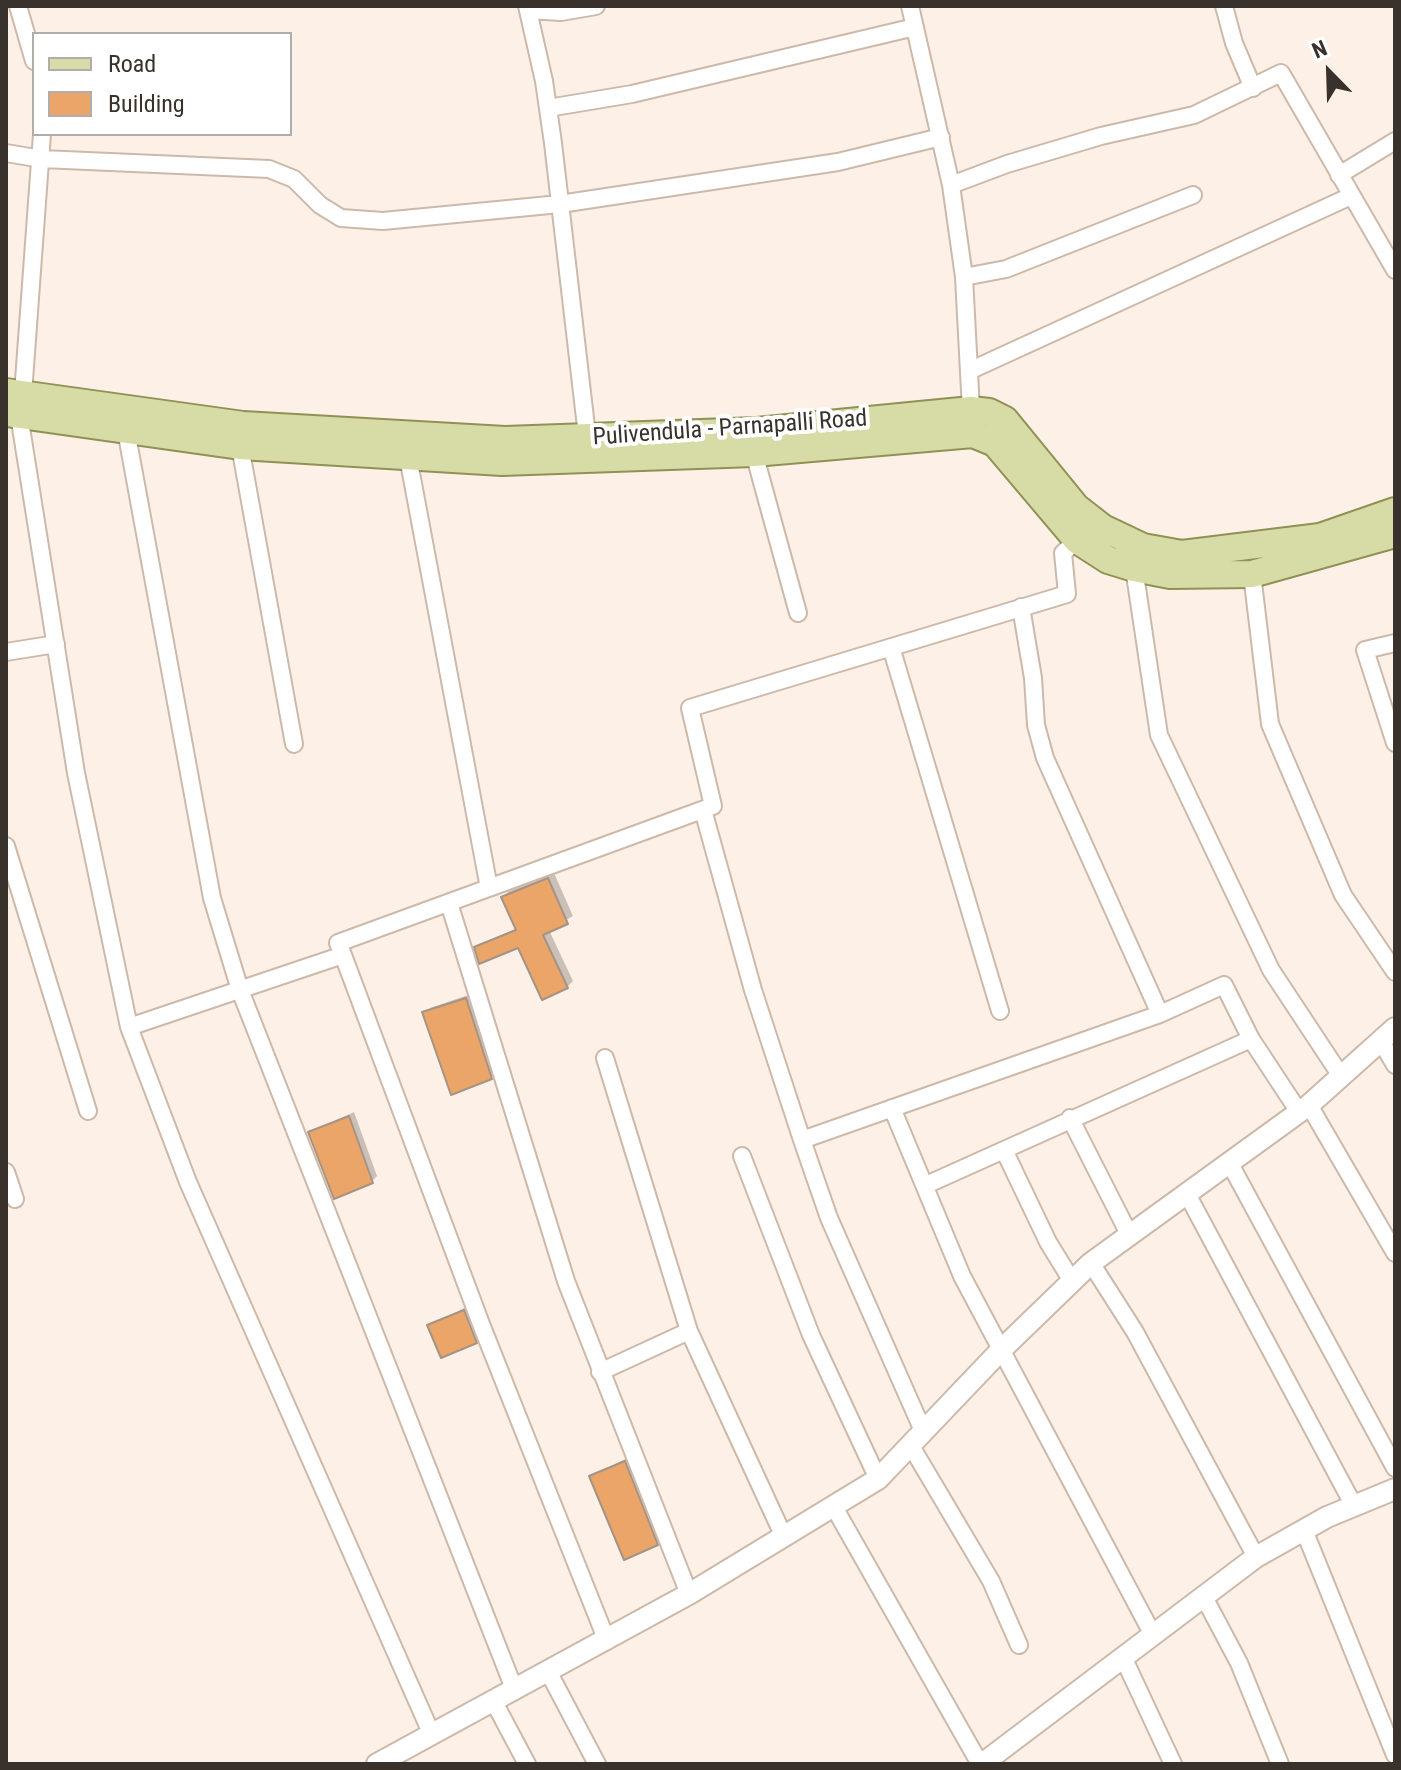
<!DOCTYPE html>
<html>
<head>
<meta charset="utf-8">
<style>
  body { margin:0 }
  #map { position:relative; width:1401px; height:1770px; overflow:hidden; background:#fdf1e7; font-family:"Roboto Condensed",sans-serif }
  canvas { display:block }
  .frame { position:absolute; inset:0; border:8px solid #39312b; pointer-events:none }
  .legend { position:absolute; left:32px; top:32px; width:260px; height:104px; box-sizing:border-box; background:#fff; border:2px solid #b0adaa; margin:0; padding:10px 14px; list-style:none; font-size:24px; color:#39312b }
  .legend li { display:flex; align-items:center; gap:16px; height:40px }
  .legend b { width:40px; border:2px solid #b0adaa }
  .north { position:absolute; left:1289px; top:32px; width:80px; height:80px; -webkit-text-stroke:6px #fff; paint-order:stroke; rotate:337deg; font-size:22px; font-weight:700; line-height:32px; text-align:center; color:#39312b }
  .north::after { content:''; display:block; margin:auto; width:28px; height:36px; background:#39312b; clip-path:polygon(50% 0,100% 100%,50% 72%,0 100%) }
</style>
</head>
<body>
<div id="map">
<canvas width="1401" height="1770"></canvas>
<div class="frame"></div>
<ul class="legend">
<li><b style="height:10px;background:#d7dca7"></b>Road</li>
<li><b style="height:22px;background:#eca568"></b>Building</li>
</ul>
<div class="north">N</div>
</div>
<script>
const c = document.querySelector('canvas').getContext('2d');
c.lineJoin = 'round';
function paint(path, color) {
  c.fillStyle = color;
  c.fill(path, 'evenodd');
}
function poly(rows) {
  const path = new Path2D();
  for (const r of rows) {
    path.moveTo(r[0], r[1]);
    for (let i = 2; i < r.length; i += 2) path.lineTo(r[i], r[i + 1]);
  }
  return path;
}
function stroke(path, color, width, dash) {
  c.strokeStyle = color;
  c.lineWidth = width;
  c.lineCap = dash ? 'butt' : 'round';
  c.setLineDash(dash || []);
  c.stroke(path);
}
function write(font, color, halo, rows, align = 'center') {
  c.font = font + ' "Roboto Condensed",sans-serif';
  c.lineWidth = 8;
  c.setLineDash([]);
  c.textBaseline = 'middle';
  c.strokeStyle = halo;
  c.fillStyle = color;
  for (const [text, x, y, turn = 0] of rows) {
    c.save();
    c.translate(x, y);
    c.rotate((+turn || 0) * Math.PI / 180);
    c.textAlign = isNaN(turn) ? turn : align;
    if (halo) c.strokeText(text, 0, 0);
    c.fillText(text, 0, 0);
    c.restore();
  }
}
const shadow = poly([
  [554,873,573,916,549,930,573,981,567,987,519,946,476,947,517,928,503,897,509,891],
  [471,994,496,1072,491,1078,425,1013,430,1008],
  [354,1112,377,1176,372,1181,311,1132],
  [470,1305,482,1335,476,1341,429,1326],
  [631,1456,663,1538,657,1544,592,1476]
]);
const building = poly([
  [548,878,568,924,543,935,568,988,542,1000,518,948,479,964,474,947,516,930,501,897,548,878],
  [466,998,492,1079,451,1095,422,1012,466,998],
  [349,1116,373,1183,334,1199,308,1132,349,1116],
  [464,1310,477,1343,441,1358,427,1325,464,1310],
  [625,1461,658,1545,624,1560,589,1476,625,1461]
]);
const minor = poly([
  [18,6,34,61],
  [527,6,544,81,553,143,588,444],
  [910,6,951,185,964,277,971,410],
  [1224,6,1234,43,1253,88],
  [528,10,561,12,596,6],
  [548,108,632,94,915,27],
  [6,153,42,159,269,169,294,179,320,205,341,218,383,221,560,204,838,162,941,137],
  [1339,175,1395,141],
  [951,185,1007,164,1101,136,1194,115,1281,73,1395,270],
  [964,277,1006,269,1193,195],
  [969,371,1351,196],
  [23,394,42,134],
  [19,415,76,773,129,1027,188,1182,432,1735],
  [126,430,212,898,240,990,515,1691],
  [240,446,294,744],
  [754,453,798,613],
  [408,457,489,888],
  [1134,568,1159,735,1271,970,1341,1076],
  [1252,574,1270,724,1343,895,1395,972],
  [1021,607,1033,678,1036,725,1045,758,1160,1014],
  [1395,643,1365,650,1395,743],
  [891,647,1000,1011],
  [6,652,56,644],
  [703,810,753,990,802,1140,829,1218,924,1433],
  [6,846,88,1111],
  [449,903,566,1281,689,1594],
  [343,955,481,1324,607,1641],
  [129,1027,343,955,338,943,713,806,690,708,1067,594,1063,553,1077,540],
  [1381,1041,1395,1065],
  [605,1058,689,1331,784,1537],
  [1309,1105,1395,1253],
  [892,1108,962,1276,1153,1635],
  [1070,1118,1129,1234],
  [802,1140,1160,1014,1224,985,1251,1039,1299,1112],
  [1004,1150,1048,1242,1072,1281],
  [742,1156,811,1335,878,1479],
  [1229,1162,1395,1468],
  [6,1172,15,1199],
  [926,1185,1251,1039],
  [1186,1192,1354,1506],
  [1091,1263,1135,1332,1256,1557],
  [600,1372,689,1331],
  [911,1446,991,1581,1019,1645],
  [834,1507,980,1764],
  [1304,1530,1395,1755],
  [1204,1597,1239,1663,1280,1764],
  [1123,1657,1173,1764],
  [549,1673,597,1764],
  [494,1702,527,1764]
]);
const tertiary = poly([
  [377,1764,689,1594,878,1479,1001,1350,1091,1263,1309,1105,1395,1028],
  [982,1764,1256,1557,1327,1517,1395,1489]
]);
const primary = poly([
  [6,392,243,425,505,440,757,431,971,410,989,412,1005,420,1076,507,1103,528,1143,547,1182,554,1320,537,1395,511],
  [6,413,240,446,502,462,754,453,973,434,995,443,1077,540,1108,560,1134,568,1170,575,1252,574,1395,534]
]);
const streetNames = [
  ["Pulivendula - Parnapalli Road",730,429,-4]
];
paint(shadow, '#0003');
paint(building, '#eca568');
stroke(building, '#a59384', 2);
stroke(minor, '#ccb9aa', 20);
stroke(tertiary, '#ccb9aa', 24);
stroke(primary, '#8f9155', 30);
stroke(minor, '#fff', 16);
stroke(tertiary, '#fff', 20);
stroke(primary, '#d7dca7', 26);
write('24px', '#39312b', '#fff', streetNames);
</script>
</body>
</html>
